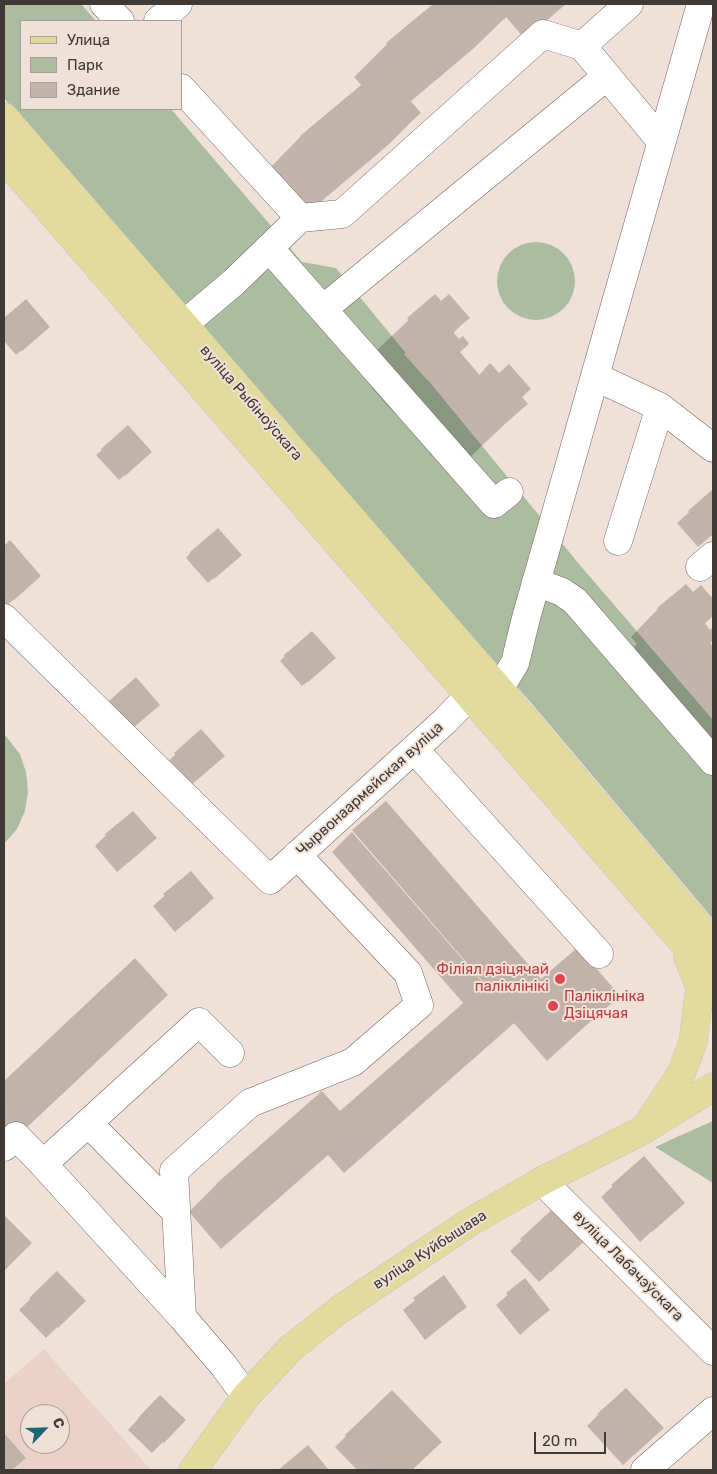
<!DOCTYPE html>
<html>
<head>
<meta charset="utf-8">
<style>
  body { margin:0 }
  #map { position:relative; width:717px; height:1474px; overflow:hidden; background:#f0e1d8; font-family:Rubik,sans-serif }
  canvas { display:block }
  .frame { position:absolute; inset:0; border:5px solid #403a36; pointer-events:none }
  .legend { position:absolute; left:20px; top:20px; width:162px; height:90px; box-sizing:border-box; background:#f0e1d8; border:1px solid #aa9e97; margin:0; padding:6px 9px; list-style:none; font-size:15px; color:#403a36 }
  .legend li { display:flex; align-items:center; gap:10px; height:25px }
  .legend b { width:25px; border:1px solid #aa9e97 }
  .north { position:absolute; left:20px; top:1404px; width:50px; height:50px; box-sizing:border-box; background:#f0e1d8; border:1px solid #aa9e97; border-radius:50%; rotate:66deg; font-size:14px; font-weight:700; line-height:20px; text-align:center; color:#403a36 }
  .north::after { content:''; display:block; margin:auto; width:18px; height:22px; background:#1c6772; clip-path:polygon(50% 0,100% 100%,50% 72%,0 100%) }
  .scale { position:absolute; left:534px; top:1432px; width:72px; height:22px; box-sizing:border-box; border:2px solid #403a36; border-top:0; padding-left:6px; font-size:15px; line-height:18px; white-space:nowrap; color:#403a36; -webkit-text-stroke:4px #f0e1d8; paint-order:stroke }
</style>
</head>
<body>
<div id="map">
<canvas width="717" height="1474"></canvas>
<div class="frame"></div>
<ul class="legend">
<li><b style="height:6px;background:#e3da9d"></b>Улица</li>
<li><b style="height:14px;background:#acbca1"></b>Парк</li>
<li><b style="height:14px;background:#c2b3aa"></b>Здание</li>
</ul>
<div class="north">С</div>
<div class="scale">20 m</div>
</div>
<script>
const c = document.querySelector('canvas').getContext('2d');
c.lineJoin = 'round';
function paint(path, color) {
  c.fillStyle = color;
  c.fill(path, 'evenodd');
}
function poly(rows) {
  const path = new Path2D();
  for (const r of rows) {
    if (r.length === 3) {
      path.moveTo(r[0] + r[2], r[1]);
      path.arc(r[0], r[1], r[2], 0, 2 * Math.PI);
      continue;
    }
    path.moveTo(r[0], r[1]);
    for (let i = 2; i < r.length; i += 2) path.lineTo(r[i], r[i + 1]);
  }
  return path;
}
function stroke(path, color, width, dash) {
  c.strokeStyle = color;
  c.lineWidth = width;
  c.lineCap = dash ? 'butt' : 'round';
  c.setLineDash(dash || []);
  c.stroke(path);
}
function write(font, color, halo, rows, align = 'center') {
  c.font = font + ' Rubik,sans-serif';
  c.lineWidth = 4;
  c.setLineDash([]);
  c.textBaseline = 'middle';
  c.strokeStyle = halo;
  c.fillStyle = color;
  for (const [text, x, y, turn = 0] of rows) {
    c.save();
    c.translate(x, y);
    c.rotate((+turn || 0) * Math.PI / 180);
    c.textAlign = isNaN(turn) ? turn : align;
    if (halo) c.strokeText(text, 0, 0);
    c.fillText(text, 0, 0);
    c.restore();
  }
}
const education = poly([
  [44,1349,151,1470,4,1470,4,1384],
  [30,1414,60,1414,60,1444,30,1444]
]);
const green = poly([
  [4,4,81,4,96,21,21,21,21,109,171,109,302,262,336,268,579,564,713,720,713,919,533,705,213,343,4,98],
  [536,281,39],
  [4,734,20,754,26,772,28,792,25,811,17,829,4,844],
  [713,1121,713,1183,655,1147,677,1137]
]);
const shadow = poly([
  [435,4,566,4,525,39,506,17,474,48,410,102,420,113,387,146,305,215,268,170,300,137,362,86,354,77,387,44],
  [435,295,441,303,468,318,453,333,458,353,478,376,485,369,526,404,468,459,440,451,433,457,410,430,416,424,401,407,394,413,372,388,379,380,375,352],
  [26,301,43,332,16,355,4,341,4,320],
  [102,450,145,457,119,480,96,455],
  [713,491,713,534,698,547,677,523],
  [10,542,28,587,4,608,4,547],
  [191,552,235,560,208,583,186,558],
  [701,586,713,601,713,615,704,624,710,631,713,629,713,639,709,644,713,649,713,764,627,654,637,644,631,637,658,609,693,593],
  [285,656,329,663,302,686,280,661],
  [201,731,223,756,186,790,164,765],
  [352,832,485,985,541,981,618,996,547,1061,514,1023,344,1173,328,1155,221,1249,189,1212,217,1184,340,1113,464,1004,332,852],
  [106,835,144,849,117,872,95,846],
  [191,872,213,898,175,932,153,906],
  [134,960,167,995,4,1149,4,1082],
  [644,1158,672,1213,640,1242,601,1197],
  [557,1207,575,1249,539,1282,510,1251],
  [4,1216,30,1243,4,1269],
  [57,1273,84,1301,46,1338,19,1310],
  [444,1277,466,1307,425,1340,403,1310],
  [525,1280,548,1310,520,1335,496,1305],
  [149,1407,184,1420,152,1453,128,1430],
  [598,1415,651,1439,623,1465,587,1426],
  [346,1436,440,1442,410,1470,357,1470,335,1447]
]);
const building = poly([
  [433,4,499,4,509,15,409,99,421,113,338,183,300,136,397,55,386,43],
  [546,4,563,4,553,12],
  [435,294,441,301,449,294,470,318,453,332,459,339,463,336,469,344,460,352,482,378,488,373,484,369,490,363,499,373,509,364,531,389,522,397,528,404,501,427,495,420,483,430,474,419,467,425,442,397,449,391,435,375,428,381,404,354,412,347,402,335,413,326,407,318],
  [26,299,50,327,22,351,4,329,4,318],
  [128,425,152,452,125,476,101,449],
  [713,489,713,534,710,537,688,511],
  [218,528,242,555,214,579,190,552],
  [10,540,41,576,14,600,4,588,4,546],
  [686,584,693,592,701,585,713,599,713,616,705,623,710,630,713,627,713,640,710,643,713,647,713,715,704,705,709,700,696,685,700,680,686,665,679,671,656,644,663,638,653,626,664,617,657,608],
  [312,631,336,658,308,682,284,655],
  [136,677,160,705,133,728,109,701],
  [201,729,225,756,197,780,174,753],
  [386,801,541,979,578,947,620,996,568,1041,536,1004,372,1146,356,1129,249,1222,216,1184,322,1091,340,1111,485,984,352,830],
  [133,811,157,838,129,862,105,834],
  [191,871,214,898,187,922,163,894],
  [135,958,168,995,30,1124,4,1096,4,1081],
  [644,1156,685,1203,652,1232,611,1185],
  [557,1205,588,1238,551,1272,520,1239],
  [4,1215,32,1243,4,1271],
  [57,1271,86,1301,58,1328,29,1298],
  [444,1275,467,1307,436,1330,413,1298],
  [525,1278,550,1310,531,1325,506,1293],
  [626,1388,664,1428,634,1455,597,1414],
  [392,1390,442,1442,412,1470,378,1470,345,1435],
  [160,1395,186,1420,164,1443,138,1418],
  [4,1433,26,1458,12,1470,4,1470],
  [308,1445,329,1470,278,1470]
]);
const minor = poly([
  [104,4,120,21],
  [158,21,178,4],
  [582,46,629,4],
  [181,88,300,218],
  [269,248,494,504,509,492],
  [323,309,607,76],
  [183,325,234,282,300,218,342,214,543,34,582,46,661,141],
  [596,377,660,407,713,448],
  [618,541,660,407],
  [700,567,713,556],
  [536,582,562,592,575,601,713,761],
  [4,618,270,880,446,720,469,696],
  [499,689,515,663,526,618,701,4],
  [414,749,599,954],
  [89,1124,176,1212],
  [4,1147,16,1136,43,1164,182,1317,224,1366,246,1396],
  [43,1164,199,1022,230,1053],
  [542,1181,713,1351],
  [182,1317,174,1171,250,1103,353,1062,419,1005,408,973,297,855],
  [645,1470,713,1411]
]);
const major = poly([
  [4,117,499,689,713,943],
  [4,158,713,977],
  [648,1124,681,1074,693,1042,700,987,688,957],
  [193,1470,246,1396,291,1348,339,1310,470,1222,542,1181,645,1129,713,1087]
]);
const markers = [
  [560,979,6,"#e0444e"],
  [553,1006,6,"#e0444e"]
];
const streetNames = [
  ["вуліца Рыбіноўскага",251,403,49],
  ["Чырвонаармейская вуліца",370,789,-42],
  ["вуліца Куйбышава",430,1250,-33],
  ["вуліца Лабачэўскага",628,1266,45]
];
const healthNames = [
  ["Філіял дзіцячай",549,970],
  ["паліклінікі",549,987],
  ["Паліклініка",564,997,"left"],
  ["Дзіцячая",564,1014,"left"]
];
paint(education, '#ead2c8');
paint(green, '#acbca1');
paint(shadow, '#0003');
paint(building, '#c2b3aa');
stroke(minor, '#756860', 29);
stroke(major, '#c6c4c3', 29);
stroke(minor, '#fff', 28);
stroke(major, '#e3da9d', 28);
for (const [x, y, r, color] of markers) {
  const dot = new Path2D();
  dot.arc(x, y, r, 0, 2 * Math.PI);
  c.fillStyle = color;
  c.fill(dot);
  stroke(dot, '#f0e1d8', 2);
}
write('15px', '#403a36', '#f0e1d8', streetNames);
write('15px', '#be3a42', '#f0e1d8', healthNames, 'right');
</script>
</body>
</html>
